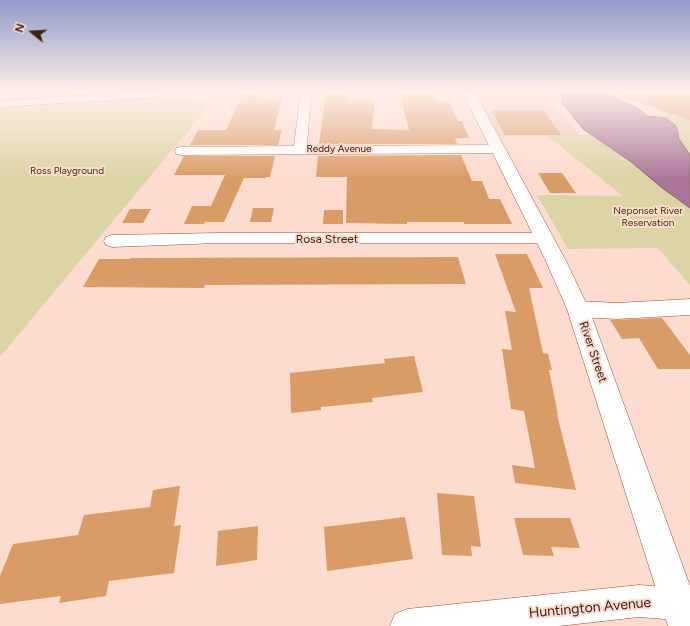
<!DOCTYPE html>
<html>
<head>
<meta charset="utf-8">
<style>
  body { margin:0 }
  #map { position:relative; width:690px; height:626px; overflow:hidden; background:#fddbcf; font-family:Figtree,sans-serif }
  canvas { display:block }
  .north { position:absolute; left:12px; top:12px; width:40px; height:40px; -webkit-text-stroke:3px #fddbcf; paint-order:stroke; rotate:288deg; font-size:11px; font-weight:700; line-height:16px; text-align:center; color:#3e2014 }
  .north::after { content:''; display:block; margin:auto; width:14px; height:18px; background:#3e2014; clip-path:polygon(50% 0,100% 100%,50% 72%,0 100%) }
</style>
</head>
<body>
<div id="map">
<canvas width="690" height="626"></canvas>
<div class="north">N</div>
</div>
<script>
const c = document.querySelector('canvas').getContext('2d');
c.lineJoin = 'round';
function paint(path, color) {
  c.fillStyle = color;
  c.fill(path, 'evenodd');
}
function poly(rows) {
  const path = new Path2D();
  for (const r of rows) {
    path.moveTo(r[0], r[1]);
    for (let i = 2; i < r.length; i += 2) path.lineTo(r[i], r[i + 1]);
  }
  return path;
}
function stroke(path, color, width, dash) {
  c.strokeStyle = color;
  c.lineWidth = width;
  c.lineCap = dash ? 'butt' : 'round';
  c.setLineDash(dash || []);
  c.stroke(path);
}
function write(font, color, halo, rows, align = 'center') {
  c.font = font + ' Figtree,sans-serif';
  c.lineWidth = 4;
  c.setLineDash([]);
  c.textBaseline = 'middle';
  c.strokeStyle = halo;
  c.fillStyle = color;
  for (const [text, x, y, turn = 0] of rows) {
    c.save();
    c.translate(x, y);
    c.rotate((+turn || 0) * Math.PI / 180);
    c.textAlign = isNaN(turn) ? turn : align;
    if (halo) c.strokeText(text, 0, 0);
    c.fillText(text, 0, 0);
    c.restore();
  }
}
const built = poly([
  [475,91,544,91,543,93,580,135,497,136]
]);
const green = poly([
  [161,97,212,102,0,357,0,107],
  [690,108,690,155,679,139,677,128,674,124,666,118,647,116],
  [546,135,591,135,630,161,661,187,690,208,690,285,658,248,568,249,537,195,623,196]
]);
const water = poly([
  [561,91,602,91,638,108,647,116,666,118,674,124,677,128,679,139,690,155,690,208,661,187,630,161,583,129,562,103,561,91]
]);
const building = poly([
  [244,91,261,91,261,99,282,99,274,130,282,130,278,145,190,145,198,130,226,130],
  [326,91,348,91,348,99,375,100,372,129,409,130,399,91,433,91,437,101,449,101,458,121,462,121,469,138,455,138,457,144,319,144],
  [615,91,690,91,690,120,614,94],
  [491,110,543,110,561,135,505,135],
  [461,155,472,181,482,181,489,199,500,199,512,224,464,224,464,222,407,222,407,224,346,223,347,177,316,177,318,156],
  [184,156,275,156,270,177,266,177,266,178,244,178,224,222,205,222,204,224,184,224,192,206,211,206,225,175,174,175],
  [538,173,562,173,576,193,550,193],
  [253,208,274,208,271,222,250,222],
  [130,209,151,209,143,223,122,223],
  [324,210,343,210,343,224,323,224],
  [495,254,527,254,543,288,529,288,543,353,548,354,552,370,549,370,558,415,557,415,576,490,515,483,512,465,535,468,524,411,511,409,502,349,512,350,505,311,516,312],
  [458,257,466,284,205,285,204,288,83,287,99,259,130,259,131,258],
  [662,318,690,355,690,369,658,369,639,338,622,339,610,320],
  [414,356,423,392,372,398,373,402,321,407,321,410,291,413,290,373,385,363,384,359],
  [180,486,174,526,181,525,174,573,109,581,106,596,59,603,61,596,0,604,0,576,13,544,78,535,84,515,150,507,153,490],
  [437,493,474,496,481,547,471,546,472,556,442,555],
  [405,517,413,559,327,571,324,527],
  [514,518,570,518,580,548,551,547,554,556,523,555],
  [258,526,257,560,216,566,218,531]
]);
const street = poly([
  [151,91,162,91,165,94,160,97,0,107,0,101,151,91],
  [301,91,311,91,307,146,496,145,501,146,502,149,501,152,496,153,181,155,176,154,175,151,176,148,181,147,294,146,301,91],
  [218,233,543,233,549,234,551,238,549,242,543,243,218,243,112,247,106,245,104,241,106,237,112,235,218,233],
  [690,299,690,315,617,319,578,317,571,314,568,309,571,304,578,301,617,303,690,299],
  [639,585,678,588,690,592,690,616,678,620,639,617,559,626,390,626,395,614,407,609,639,585]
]);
const secondary = poly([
  [462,91,474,91,565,259,589,309,690,586,690,626,668,626,567,309,545,259,462,91]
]);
const farStreetnames = [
  ["Reddy Avenue",339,149]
];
const farParknames = [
  ["Ross Playground",67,171],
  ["Neponset River",648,211],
  ["Reservation",648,223]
];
const streetNames = [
  ["Rosa Street",327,239],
  ["River Street",593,352,71]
];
const nearStreetnames = [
  ["Huntington Avenue",590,608,-5]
];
paint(built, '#eecabd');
paint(green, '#dbd4a4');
paint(water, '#ab7698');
stroke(water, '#8a5c70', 1);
paint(building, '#da9c66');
stroke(street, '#985136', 1);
stroke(secondary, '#985136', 1);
paint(street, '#fff');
paint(secondary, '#fff');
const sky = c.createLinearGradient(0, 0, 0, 179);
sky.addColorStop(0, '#8f9bc8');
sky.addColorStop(0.51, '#feefe9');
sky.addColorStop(1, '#feefe900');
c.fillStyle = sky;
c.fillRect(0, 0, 690, 179);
write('10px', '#3e2014', '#fddbcf', farStreetnames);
write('10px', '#3a3300', '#fddbcf', farParknames);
write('12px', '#3e2014', '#fddbcf', streetNames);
write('14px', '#3e2014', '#fddbcf', nearStreetnames);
</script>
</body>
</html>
